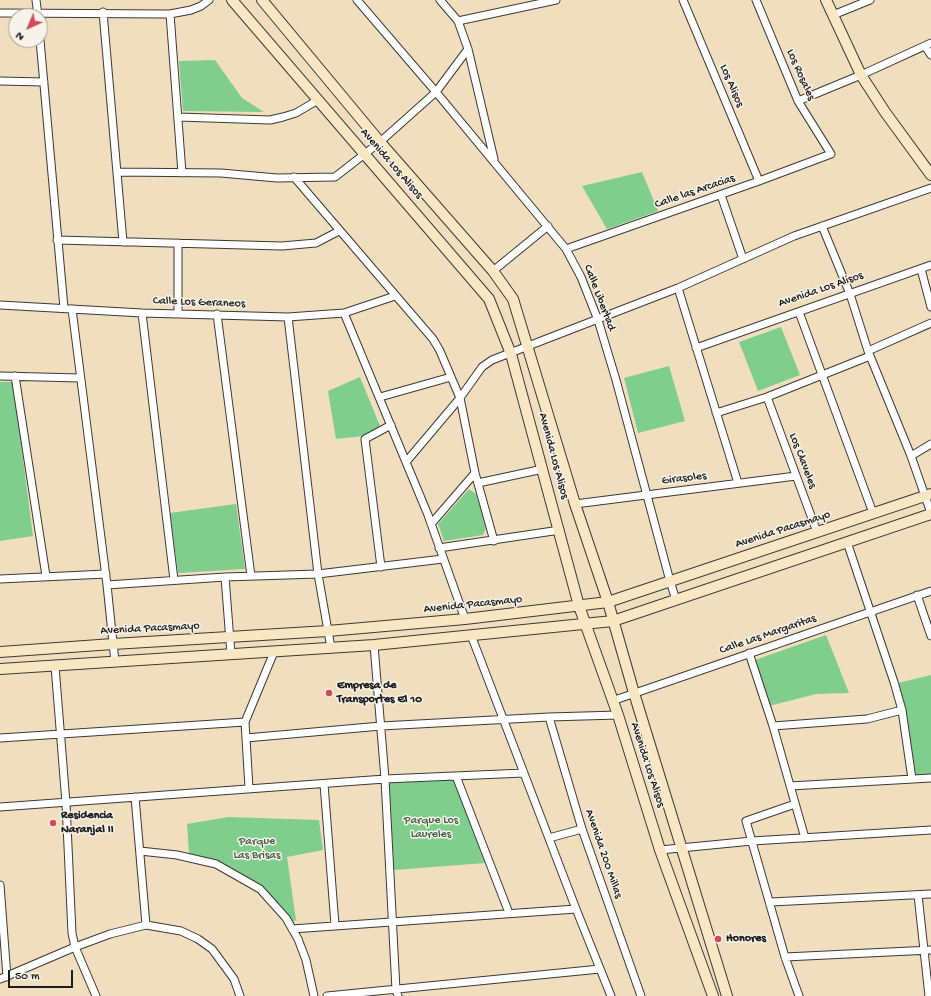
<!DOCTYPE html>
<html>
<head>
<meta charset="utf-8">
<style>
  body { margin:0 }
  #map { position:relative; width:931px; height:996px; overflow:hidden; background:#f0debf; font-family:"Gochi Hand",sans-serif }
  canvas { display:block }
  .north { position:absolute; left:8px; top:8px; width:40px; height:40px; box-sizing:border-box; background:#f7f3e8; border:1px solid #9f9d96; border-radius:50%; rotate:224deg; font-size:11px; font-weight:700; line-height:16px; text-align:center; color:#1c1c1c }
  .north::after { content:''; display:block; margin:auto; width:14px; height:18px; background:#d1495b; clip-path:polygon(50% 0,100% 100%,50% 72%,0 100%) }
  .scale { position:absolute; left:8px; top:970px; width:65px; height:18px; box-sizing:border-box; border:2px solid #1c1c1c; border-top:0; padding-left:5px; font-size:12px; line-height:14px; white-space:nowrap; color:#1c1c1c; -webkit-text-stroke:3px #f7f3e8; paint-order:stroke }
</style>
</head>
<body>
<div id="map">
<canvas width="931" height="996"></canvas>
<div class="north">N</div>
<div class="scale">50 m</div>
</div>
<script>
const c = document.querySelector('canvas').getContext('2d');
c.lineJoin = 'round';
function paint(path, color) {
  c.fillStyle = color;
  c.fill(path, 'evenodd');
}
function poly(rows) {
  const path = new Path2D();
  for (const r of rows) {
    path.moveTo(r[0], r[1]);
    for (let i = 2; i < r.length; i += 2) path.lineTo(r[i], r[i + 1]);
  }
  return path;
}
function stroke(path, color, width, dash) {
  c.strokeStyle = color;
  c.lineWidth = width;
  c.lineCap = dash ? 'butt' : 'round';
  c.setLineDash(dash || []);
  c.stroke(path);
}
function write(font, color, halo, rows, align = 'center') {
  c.font = font + ' "Gochi Hand",sans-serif';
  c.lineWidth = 3;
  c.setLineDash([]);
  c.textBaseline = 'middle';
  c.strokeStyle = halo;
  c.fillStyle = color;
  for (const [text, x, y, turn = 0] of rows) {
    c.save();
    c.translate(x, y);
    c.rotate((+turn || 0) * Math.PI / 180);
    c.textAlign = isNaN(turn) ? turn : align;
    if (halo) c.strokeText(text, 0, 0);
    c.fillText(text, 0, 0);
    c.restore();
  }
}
const green = poly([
  [215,60,242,98,264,112,183,111,179,61],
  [642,172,658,211,607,229,582,186],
  [781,327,800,375,758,391,739,342],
  [669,366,685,421,638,433,624,378],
  [360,377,380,426,363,436,336,439,328,391],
  [0,382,13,382,33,536,0,541],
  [469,489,476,494,486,528,483,535,444,541,438,524],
  [236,504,245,569,178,573,170,513],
  [826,635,849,693,816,694,769,706,755,660],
  [931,675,931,776,916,777,906,712,898,683],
  [454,779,485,863,394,870,389,782],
  [228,817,319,820,323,850,287,857,296,920,293,922,262,887,240,873,216,861,189,854,187,824]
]);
const street = poly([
  [36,0,38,16],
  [357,0,436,92,566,249,581,277,598,320,616,380,670,581,676,600],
  [440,0,458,21,468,49,494,159],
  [683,0,759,181],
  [103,12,123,242],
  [0,13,170,14,191,10,201,6,209,0],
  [170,14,182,173],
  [833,15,870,0],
  [458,21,556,0],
  [40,40,64,308],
  [925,46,931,55],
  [0,81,44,82],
  [798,101,861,75,931,43],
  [178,117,270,120,283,117,296,113,318,100],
  [117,172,221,173,277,178,335,177,380,142,436,92,468,49],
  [294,177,433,339,440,351,460,398,475,473,494,541],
  [721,195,743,259],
  [822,226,850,294,868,351,911,456,931,513],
  [57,240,282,246,316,243,339,231],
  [178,243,178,314],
  [566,249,759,181,831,154,798,101,756,0],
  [921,269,931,307],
  [493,271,548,226],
  [678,288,738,483],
  [0,305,142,313,288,317,344,313,395,296],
  [72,309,107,585,115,662],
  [799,312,873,513],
  [142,313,174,580],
  [344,313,428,515,465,619],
  [217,314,251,576],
  [288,317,318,574,331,648],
  [696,348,931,265],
  [868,351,931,323],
  [0,376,80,378],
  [15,376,46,576],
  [380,397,451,377],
  [767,397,817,532],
  [716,413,767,397,870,356],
  [911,456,931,444],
  [406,462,460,398,482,367,492,360,678,288,794,236,931,188],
  [478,483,543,469],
  [575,504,796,476],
  [431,524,475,473],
  [847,542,894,682,902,710,912,779],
  [439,548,560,530],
  [381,567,365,439,391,425],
  [225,577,231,654],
  [0,579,106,574],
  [107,585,225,577,318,574,443,559],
  [917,595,931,636],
  [471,635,576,909,611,996],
  [374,645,385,779,396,990,398,996],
  [749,653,773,726,805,838],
  [55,666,66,803,72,933,75,947,96,996],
  [612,701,931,591],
  [549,717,582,829,641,996],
  [773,726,867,719,902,710],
  [0,738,245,722],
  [246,738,381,726,549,717,618,715],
  [456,776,509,913],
  [324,784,335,925],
  [790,786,931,778],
  [249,788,245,722,274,652],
  [135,797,146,925],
  [795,804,746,821,785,957,799,996],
  [0,807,385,779,524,773],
  [549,838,582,829],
  [660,850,752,841,931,830],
  [140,851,177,855,216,864,260,889,286,918,298,939,306,960,314,996],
  [0,885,7,977],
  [918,895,929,996],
  [771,902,931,894],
  [292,929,576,909],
  [785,957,931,950],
  [0,979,75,947,110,934,146,925,181,931,198,939,212,949,234,979,240,996],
  [327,996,600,969]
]);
const secondary = poly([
  [232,0,489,299,511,354,579,606,618,715,660,850,713,996],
  [262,0,380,142,493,271,513,299,575,504,608,602,634,693,727,996],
  [826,0,861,75,885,112,931,175],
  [0,652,113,644,328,631,465,619,608,602,931,494],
  [0,669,374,645,613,621,931,514]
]);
const markers = [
  [329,693,4,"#d1495b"],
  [53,823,4,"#d1495b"],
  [718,939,4,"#d1495b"]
];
const streetNames = [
  ["Los Rosales",800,75,66],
  ["Los Alisos",731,86,67],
  ["Avenida Los Alisos",391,164,49],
  ["Calle las Arcacias",695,192,-19],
  ["Avenida Los Alisos",821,290,-19],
  ["Calle Libertad",599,298,69],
  ["Calle Los Geraneos",199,303,2],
  ["Avenida Los Alisos",553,456,75],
  ["Los Claveles",802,461,69],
  ["Girasoles",684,479,-7],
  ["Avenida Pacasmayo",783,530,-18],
  ["Avenida Pacasmayo",473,605,-6],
  ["Avenida Pacasmayo",150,629,-3],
  ["Calle Las Margaritas",768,635,-19],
  ["Avenida Los Alisos",647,765,72],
  ["Avenida 200 Millas",603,854,71]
];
const poiNames = [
  ["Empresa de",337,686],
  ["Transportes El 10",337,700],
  ["Residencia",61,816],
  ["Naranjal II",61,830],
  ["Honores",726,939]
];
const parkNames = [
  ["Parque Los",431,821],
  ["Laureles",431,835],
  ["Parque",257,842],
  ["Las Brisas",257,856]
];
paint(green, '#7fce8d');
stroke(street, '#3c3934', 9);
stroke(secondary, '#3c3934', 12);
stroke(street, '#fff', 7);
stroke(secondary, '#f9e7c3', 10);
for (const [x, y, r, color] of markers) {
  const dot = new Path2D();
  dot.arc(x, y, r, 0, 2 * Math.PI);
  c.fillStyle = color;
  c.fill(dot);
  stroke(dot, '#f7f3e8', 1.5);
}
write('12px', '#1c1c1c', '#f7f3e8', streetNames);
write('bold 12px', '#1c1c1c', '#f7f3e8', poiNames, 'left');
write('12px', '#3f5a44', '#f7f3e8', parkNames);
</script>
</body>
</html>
